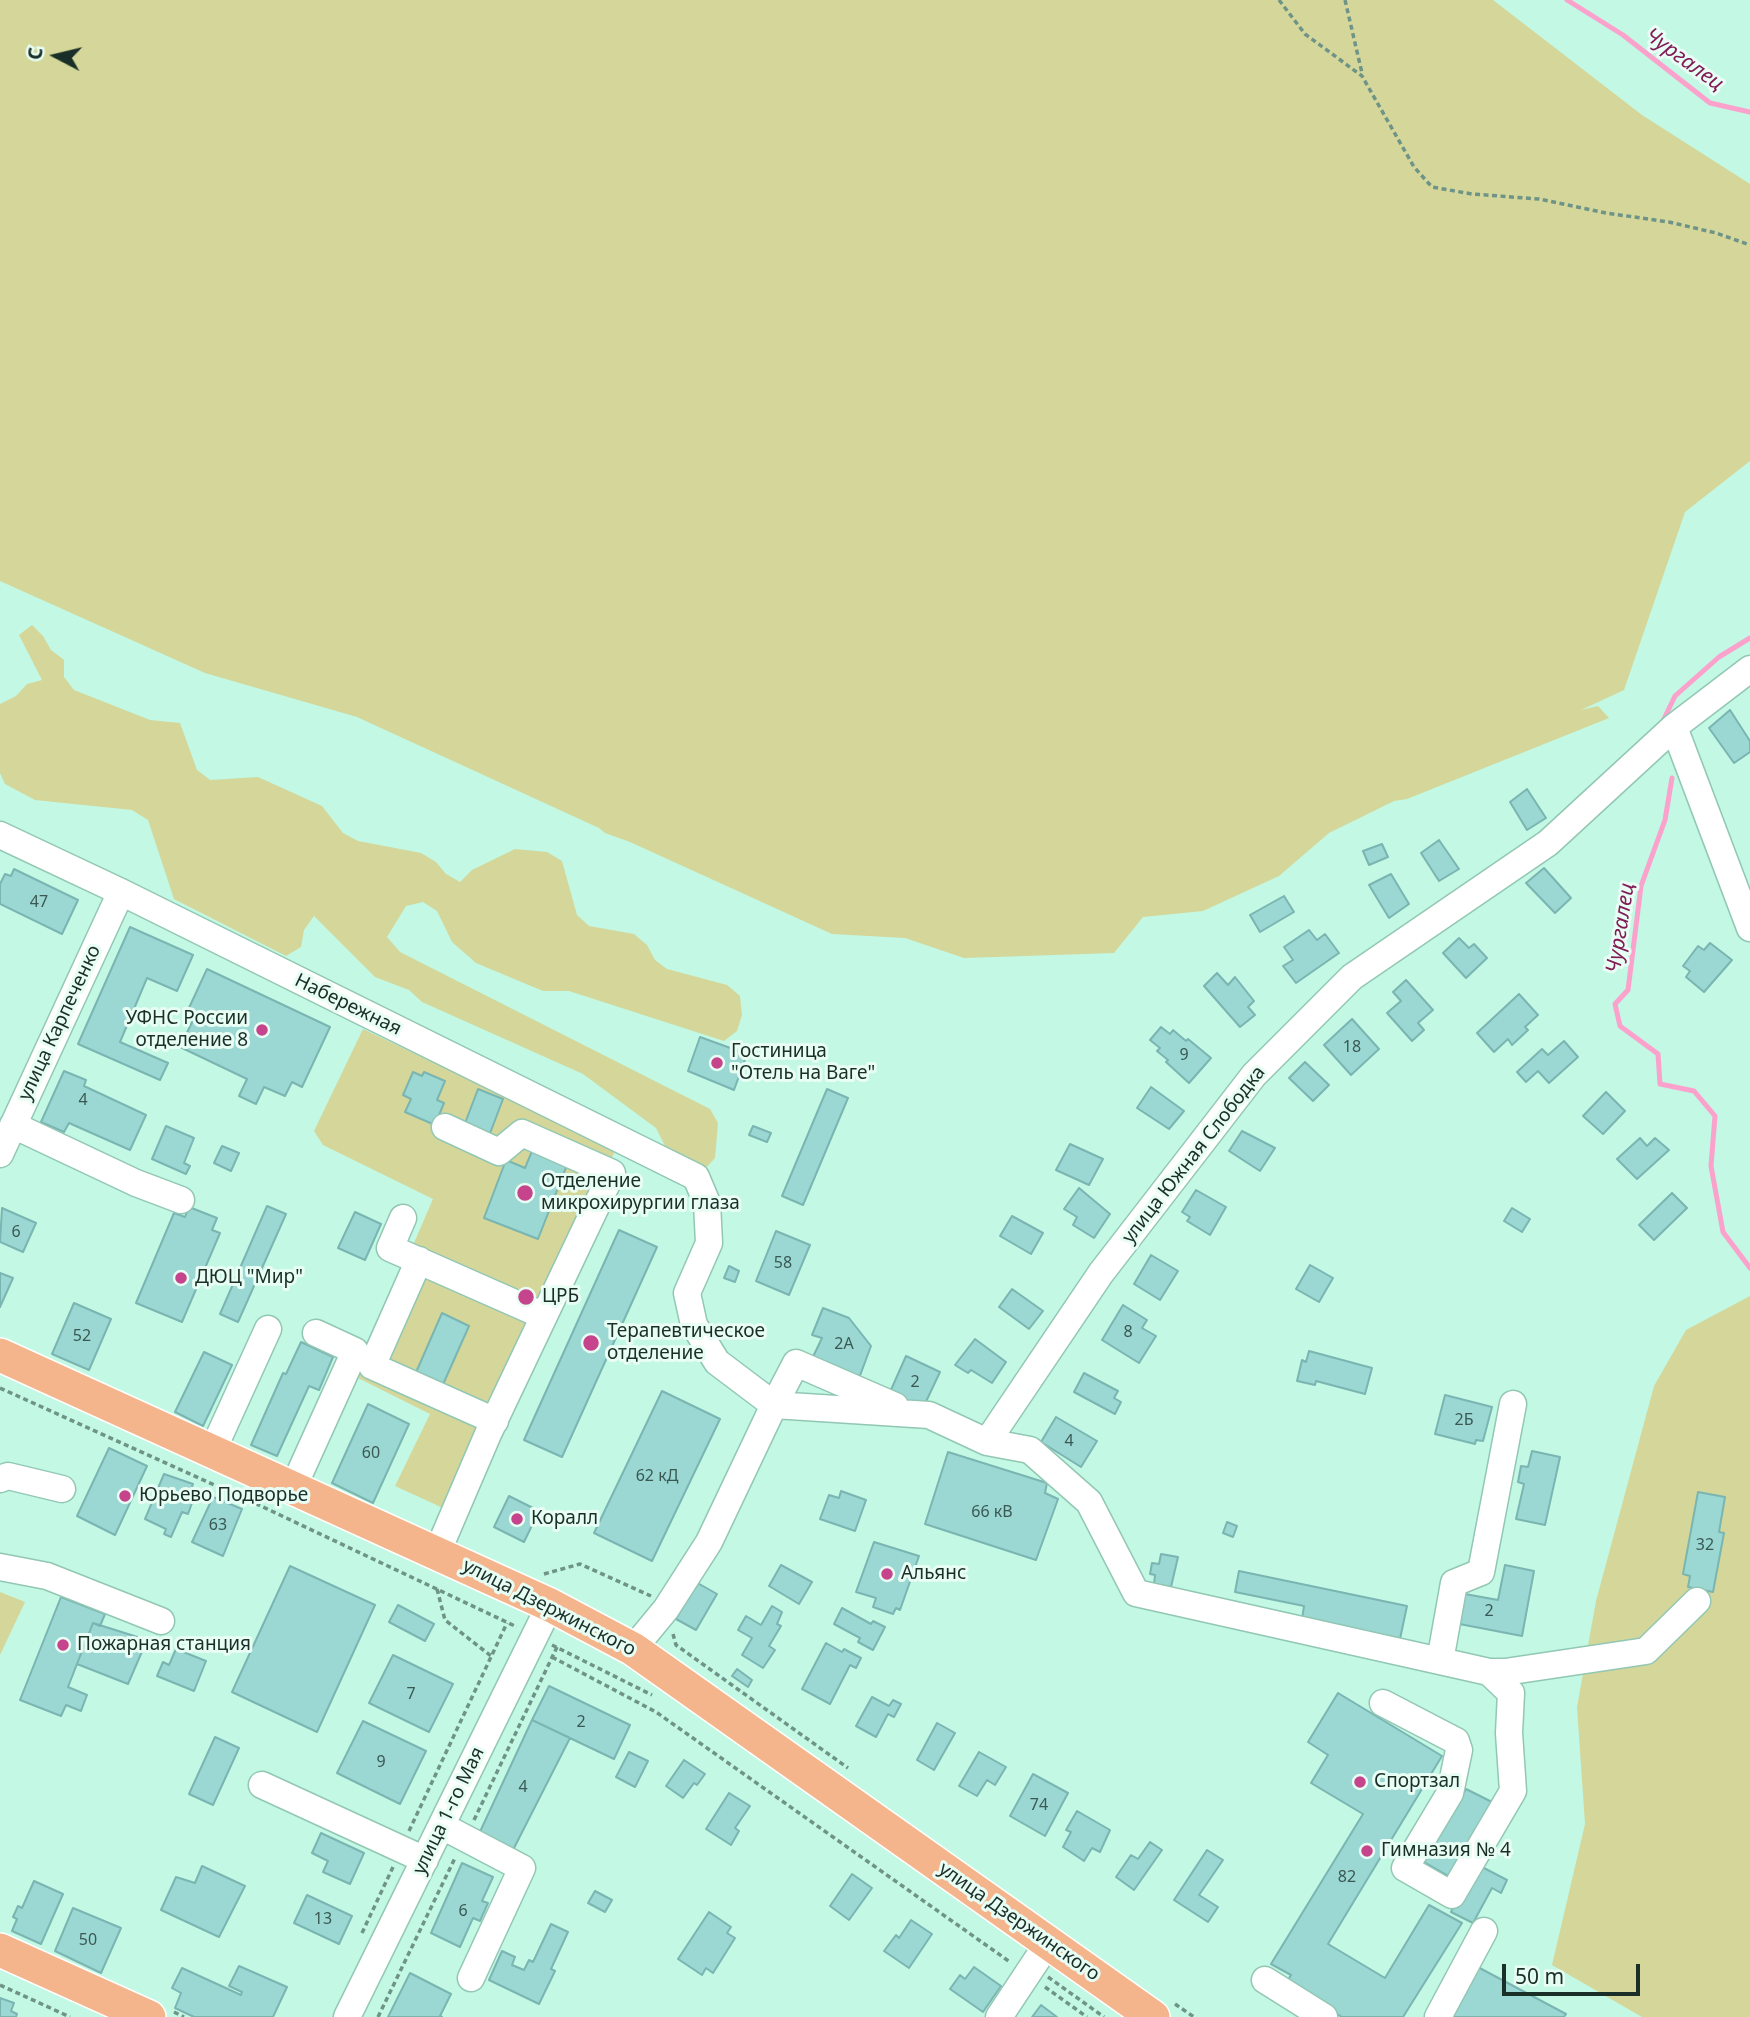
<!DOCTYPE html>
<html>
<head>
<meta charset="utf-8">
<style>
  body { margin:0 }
  #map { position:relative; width:1750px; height:2017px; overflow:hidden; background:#c2f8e4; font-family:"Noto Sans",sans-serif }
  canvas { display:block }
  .north { position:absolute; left:21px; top:21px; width:70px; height:70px; -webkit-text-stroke:5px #e8fdf4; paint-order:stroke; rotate:277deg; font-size:19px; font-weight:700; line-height:28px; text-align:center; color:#1a2f28 }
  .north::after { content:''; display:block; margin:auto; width:24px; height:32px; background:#1a2f28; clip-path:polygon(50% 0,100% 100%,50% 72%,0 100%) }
  .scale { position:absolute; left:1502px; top:1964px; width:138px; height:32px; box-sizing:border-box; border:4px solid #1a2f28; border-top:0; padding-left:9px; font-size:21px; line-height:24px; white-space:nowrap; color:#1a2f28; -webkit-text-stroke:5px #e8fdf4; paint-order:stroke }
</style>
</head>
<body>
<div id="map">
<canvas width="1750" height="2017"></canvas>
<div class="north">С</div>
<div class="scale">50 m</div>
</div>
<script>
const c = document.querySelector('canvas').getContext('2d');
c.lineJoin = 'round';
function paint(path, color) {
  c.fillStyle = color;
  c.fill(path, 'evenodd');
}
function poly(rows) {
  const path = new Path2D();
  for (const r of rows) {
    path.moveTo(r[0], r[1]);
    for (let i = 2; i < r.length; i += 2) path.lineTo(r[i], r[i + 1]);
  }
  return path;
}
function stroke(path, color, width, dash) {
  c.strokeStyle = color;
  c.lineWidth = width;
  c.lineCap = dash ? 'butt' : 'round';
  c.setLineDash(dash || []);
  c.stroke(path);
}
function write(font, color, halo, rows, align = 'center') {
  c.font = font + ' "Noto Sans",sans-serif';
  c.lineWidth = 6;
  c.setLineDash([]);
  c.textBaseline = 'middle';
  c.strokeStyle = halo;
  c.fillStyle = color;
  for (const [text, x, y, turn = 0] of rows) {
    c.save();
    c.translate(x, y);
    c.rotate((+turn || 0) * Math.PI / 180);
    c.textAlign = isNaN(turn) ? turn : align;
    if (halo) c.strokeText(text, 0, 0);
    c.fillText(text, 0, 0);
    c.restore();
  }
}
const green = poly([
  [0,0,1493,0,1642,115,1750,184,1750,461,1685,512,1624,690,1581,710,1598,706,1609,718,1407,799,1394,801,1329,833,1279,876,1203,911,1143,917,1114,953,964,958,905,938,832,934,630,842,605,833,599,828,357,717,205,673,0,581],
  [32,625,43,636,51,650,64,660,64,677,74,690,150,720,180,723,197,770,210,780,258,777,322,806,343,833,358,841,421,853,436,862,446,874,460,882,472,870,515,849,547,852,562,861,577,915,589,926,634,934,647,945,655,960,667,969,727,985,740,996,742,1015,737,1031,724,1041,569,991,543,991,476,963,452,942,437,911,423,902,406,906,387,937,400,952,710,1109,718,1123,715,1158,704,1170,671,1158,656,1128,583,1074,422,1002,409,990,375,977,314,916,304,930,301,947,286,956,174,899,148,820,132,810,35,800,5,784,0,773,0,704,16,696,27,684,42,680,19,635],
  [363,1029,616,1149,467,1453,443,1508,395,1486,430,1414,356,1377,433,1199,323,1145,314,1131],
  [1750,1296,1750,2017,1642,2017,1552,1965,1585,1824,1577,1707,1596,1601,1654,1386,1686,1330],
  [0,1592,25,1602,0,1655]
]);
const stream = poly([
  [1567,0,1623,35,1710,103,1750,112],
  [1662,723,1675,696,1719,657,1750,638],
  [1672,778,1665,820,1641,886,1628,990,1615,1004,1620,1026,1658,1054,1660,1084,1694,1091,1715,1116,1711,1166,1723,1232,1750,1268]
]);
const building = poly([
  [1730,710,1750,741,1750,752,1734,763,1709,728,1730,710],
  [1527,789,1546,818,1527,830,1510,802,1527,789],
  [1439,840,1459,869,1439,881,1421,853,1439,840],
  [1382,844,1388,857,1369,865,1363,851,1382,844],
  [1544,868,1571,898,1555,913,1526,883,1544,868],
  [14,869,78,900,62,934,0,904,0,884,5,874,11,876,14,869],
  [1391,874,1409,904,1389,918,1369,885,1391,874],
  [1284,896,1294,912,1260,932,1250,915,1284,896],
  [130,927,193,955,177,991,147,978,120,1042,168,1063,160,1080,78,1044,130,927],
  [1309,930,1317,940,1325,934,1339,953,1296,983,1283,966,1293,960,1284,947,1309,930],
  [1459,938,1469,948,1474,944,1487,958,1466,978,1443,953,1459,938],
  [1710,943,1732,960,1704,992,1686,977,1690,971,1683,966,1698,946,1704,950,1710,943],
  [207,969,330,1027,302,1087,292,1082,285,1096,264,1087,256,1104,239,1096,247,1079,180,1047,196,1014,188,1010,207,969],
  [1217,973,1228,985,1235,977,1254,1001,1248,1007,1255,1015,1240,1027,1204,986,1217,973],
  [1406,980,1433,1010,1418,1023,1424,1030,1412,1041,1387,1013,1401,1001,1393,992,1406,980],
  [1519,994,1538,1015,1525,1027,1528,1030,1512,1045,1508,1039,1494,1052,1477,1033,1519,994],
  [1352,1019,1379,1049,1351,1075,1324,1045,1352,1019],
  [1161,1027,1170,1034,1173,1030,1186,1041,1188,1039,1211,1058,1189,1083,1166,1062,1168,1060,1157,1051,1160,1048,1150,1040,1161,1027],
  [700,1037,747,1054,734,1090,688,1071,700,1037],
  [1564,1041,1578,1057,1549,1083,1538,1071,1526,1082,1517,1072,1542,1049,1548,1055,1564,1041],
  [1305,1062,1329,1085,1313,1101,1289,1078,1305,1062],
  [64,1071,86,1080,84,1086,146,1115,130,1150,69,1123,64,1132,41,1122,64,1071],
  [413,1072,422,1076,424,1072,445,1081,437,1100,444,1103,435,1125,405,1112,411,1099,403,1095,413,1072],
  [1151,1087,1184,1111,1169,1129,1137,1108,1151,1087],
  [478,1089,503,1099,489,1136,464,1126,478,1089],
  [827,1089,848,1098,803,1205,782,1196,827,1089],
  [1606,1092,1625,1111,1603,1134,1583,1116,1606,1092],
  [166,1126,194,1138,184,1163,190,1166,186,1174,152,1159,166,1126],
  [753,1126,771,1133,767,1142,749,1135,753,1126],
  [1242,1131,1275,1148,1260,1171,1229,1151,1242,1131],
  [1640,1138,1647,1146,1655,1138,1669,1150,1637,1179,1617,1159,1640,1138],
  [1070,1144,1103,1159,1089,1185,1056,1170,1070,1144],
  [222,1146,239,1153,231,1171,214,1163,222,1146],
  [532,1151,567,1165,538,1239,484,1218,506,1160,525,1168,532,1151],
  [1079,1188,1110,1214,1094,1238,1073,1225,1077,1217,1064,1209,1079,1188],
  [1196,1190,1226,1207,1210,1235,1187,1221,1190,1217,1182,1212,1196,1190],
  [1672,1193,1687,1208,1654,1240,1639,1225,1672,1193],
  [267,1206,286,1214,238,1322,220,1314,267,1206],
  [189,1207,217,1218,212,1230,220,1233,182,1322,136,1303,174,1213,185,1217,189,1207],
  [2,1208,36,1223,23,1252,0,1242,2,1208],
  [1512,1208,1530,1219,1522,1232,1504,1221,1512,1208],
  [355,1212,381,1224,365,1260,338,1248,355,1212],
  [1012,1216,1043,1233,1031,1254,1000,1236,1012,1216],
  [619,1230,657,1247,562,1457,524,1440,619,1230],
  [776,1231,810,1245,789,1295,756,1281,776,1231],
  [1151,1255,1178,1271,1160,1300,1134,1284,1151,1255],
  [1310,1265,1333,1278,1319,1302,1296,1289,1310,1265],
  [729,1266,739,1271,735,1282,724,1278,729,1266],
  [0,1273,13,1278,0,1307,0,1273],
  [1012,1289,1043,1311,1029,1329,999,1307,1012,1289],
  [74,1303,111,1319,89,1370,52,1354,74,1303],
  [1123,1305,1147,1320,1142,1328,1156,1336,1139,1363,1102,1340,1123,1305],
  [823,1308,849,1318,871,1346,858,1381,811,1361,822,1338,812,1335,823,1308],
  [442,1313,469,1326,441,1389,414,1377,442,1313],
  [975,1339,1006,1362,992,1383,971,1370,968,1373,955,1365,975,1339],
  [301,1342,333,1357,319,1390,309,1386,277,1456,251,1445,283,1373,286,1374,301,1342],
  [1309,1351,1372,1368,1365,1394,1316,1381,1315,1385,1297,1381,1302,1360,1306,1362,1309,1351],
  [204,1352,232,1365,203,1426,175,1412,204,1352],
  [906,1356,940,1372,923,1408,890,1392,906,1356],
  [1084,1373,1118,1391,1114,1398,1121,1402,1115,1414,1074,1392,1084,1373],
  [662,1391,720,1419,652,1561,594,1533,662,1391],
  [1445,1395,1492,1407,1483,1441,1476,1440,1475,1444,1435,1434,1445,1395],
  [368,1404,409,1424,373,1503,332,1483,368,1404],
  [1056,1417,1097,1441,1081,1467,1041,1442,1056,1417],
  [109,1448,147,1466,115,1535,77,1516,109,1448],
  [1532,1451,1560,1457,1545,1525,1516,1519,1524,1484,1518,1482,1521,1466,1528,1467,1532,1451],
  [948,1452,1047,1483,1045,1493,1058,1499,1036,1560,925,1524,948,1452],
  [164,1474,193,1484,187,1501,192,1503,188,1514,182,1512,171,1537,164,1534,166,1529,145,1519,164,1474],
  [841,1491,866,1500,855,1531,820,1519,829,1495,839,1498,841,1491],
  [1698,1492,1725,1497,1719,1532,1724,1533,1713,1592,1688,1587,1690,1576,1683,1574,1698,1492],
  [509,1496,539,1511,524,1542,494,1527,509,1496],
  [213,1497,242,1509,223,1556,192,1542,213,1497],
  [1227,1522,1237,1526,1233,1537,1223,1533,1227,1522],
  [874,1542,919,1556,900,1610,896,1608,893,1614,873,1607,876,1598,856,1592,874,1542],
  [1161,1554,1178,1557,1171,1587,1154,1584,1155,1575,1150,1574,1152,1563,1159,1564,1161,1554],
  [781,1565,812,1582,799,1604,769,1586,781,1565],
  [1505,1565,1534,1571,1522,1636,1449,1622,1454,1592,1498,1600,1505,1565],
  [290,1566,375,1605,317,1732,232,1692,290,1566],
  [1239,1571,1407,1606,1400,1639,1302,1619,1304,1606,1235,1592,1239,1571],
  [694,1581,717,1594,696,1630,676,1619,689,1596,694,1581],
  [61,1597,105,1614,100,1626,93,1623,68,1687,87,1695,81,1711,66,1705,61,1716,20,1700,61,1597],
  [398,1605,434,1624,425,1641,389,1622,398,1605],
  [772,1606,782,1612,777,1624,781,1626,769,1646,775,1650,763,1668,742,1655,752,1638,738,1630,746,1616,761,1625,772,1606],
  [842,1608,871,1624,873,1621,885,1627,873,1650,858,1642,860,1638,834,1624,842,1608],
  [93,1623,147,1640,128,1684,77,1664,93,1623],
  [826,1643,842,1652,844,1649,861,1658,856,1668,850,1665,830,1704,802,1689,826,1643],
  [176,1649,206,1661,194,1691,157,1676,163,1662,169,1665,176,1649],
  [393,1655,453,1684,429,1732,369,1703,393,1655],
  [737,1669,752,1680,748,1687,732,1676,737,1669],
  [549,1686,630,1725,614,1759,532,1720,549,1686],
  [1338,1693,1442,1756,1328,1944,1385,1978,1429,1905,1462,1923,1403,2017,1342,2017,1286,1983,1291,1975,1271,1964,1363,1814,1311,1783,1328,1755,1308,1742,1338,1693],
  [872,1697,889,1706,893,1700,901,1704,894,1717,888,1714,876,1737,856,1726,872,1697],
  [532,1720,570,1738,512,1852,478,1836,532,1720],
  [363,1721,426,1751,400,1804,337,1773,363,1721],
  [937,1723,955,1733,934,1770,917,1760,937,1723],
  [215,1737,239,1748,213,1805,189,1794,215,1737],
  [629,1752,648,1761,635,1787,616,1777,629,1752],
  [979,1752,1006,1767,995,1785,987,1780,977,1796,959,1786,979,1752],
  [684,1760,705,1774,697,1785,694,1783,683,1798,666,1786,684,1760],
  [1033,1774,1068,1793,1045,1836,1010,1816,1033,1774],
  [1466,1789,1494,1803,1452,1878,1424,1862,1466,1789],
  [729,1793,750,1806,735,1828,739,1831,731,1845,706,1829,729,1793],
  [1077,1811,1110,1830,1100,1852,1092,1848,1084,1861,1063,1847,1071,1832,1066,1830,1077,1811],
  [321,1833,364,1853,350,1884,323,1872,328,1861,312,1853,321,1833],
  [1150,1842,1162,1850,1134,1890,1116,1877,1131,1855,1138,1859,1150,1842],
  [1207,1850,1223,1860,1199,1895,1218,1907,1208,1922,1174,1900,1207,1850],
  [462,1863,493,1877,482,1901,488,1903,480,1921,473,1918,460,1947,431,1933,462,1863],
  [202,1866,245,1886,219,1937,161,1910,176,1877,195,1883,202,1866],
  [1482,1867,1507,1880,1501,1893,1492,1888,1473,1923,1451,1912,1468,1875,1482,1867],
  [852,1874,872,1888,849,1920,830,1906,852,1874],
  [34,1881,63,1894,41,1944,12,1931,17,1919,13,1917,18,1906,22,1908,34,1881],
  [595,1891,612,1900,605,1912,588,1903,595,1891],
  [307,1895,352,1916,339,1944,294,1923,307,1895],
  [73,1908,121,1928,101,1973,55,1951,73,1908],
  [709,1912,731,1927,727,1933,735,1938,713,1973,706,1968,702,1975,678,1959,709,1912],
  [911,1920,932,1934,909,1968,884,1951,896,1935,899,1938,911,1920],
  [551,1924,568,1932,551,1969,555,1971,539,2004,489,1980,502,1951,515,1957,512,1965,524,1970,529,1960,533,1962,551,1924],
  [1474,1965,1566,2014,1564,2017,1445,2017,1474,1965],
  [239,1966,287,1987,273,2017,194,2017,175,2008,181,1993,172,1988,182,1968,241,1995,242,1992,229,1986,239,1966],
  [974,1967,1001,1986,983,2012,950,1989,960,1975,965,1979,974,1967],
  [410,1973,451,1994,440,2016,442,2017,388,2017,410,1973],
  [0,1998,14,2003,11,2011,17,2014,16,2017,0,2017,0,1998],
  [1041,2005,1057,2017,1032,2017,1041,2005]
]);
const path = poly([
  [1279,0,1305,34,1362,76,1414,167,1432,187,1472,194,1539,199,1606,213,1669,222,1716,233,1750,245],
  [1345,0,1362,73],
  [0,1388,263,1507,517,1627],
  [544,1574,580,1564,651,1596],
  [437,1589,445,1620,491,1656],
  [673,1634,676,1645,848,1768],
  [552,1645,652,1695],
  [552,1657,656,1712,1010,1962],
  [474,1820,557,1647],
  [409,1831,507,1623],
  [362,1933,393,1867],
  [1048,1977,1104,2017],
  [0,1985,70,2017],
  [1045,1987,1087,2017],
  [1175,2004,1194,2017],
  [174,2012,184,2017],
  [378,2017,455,1858]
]);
const minor = poly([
  [1750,669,1674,727,1750,928],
  [0,835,121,892,696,1177,707,1203,709,1243,687,1293,694,1325,717,1362,774,1405,796,1363,895,1406],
  [13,1125,136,1183,181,1200],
  [0,1154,121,892],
  [403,1218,390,1248,544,1316],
  [419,1260,372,1366,495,1421],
  [987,1442,1030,1450,1089,1502,1136,1593,1440,1661,1489,1672,1505,1672,1646,1651,1697,1601],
  [212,1452,268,1329],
  [0,1479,8,1476,62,1489],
  [293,1488,355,1351,316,1333],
  [437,1553,488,1434,612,1173,522,1133,499,1152,445,1127],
  [0,1567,47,1576,161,1621],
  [633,1649,666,1609,709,1542,774,1405,929,1415,987,1442,1101,1273,1254,1075,1352,977,1548,843,1674,727],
  [1440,1661,1454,1583,1481,1572,1513,1404],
  [1383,1703,1456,1741,1459,1750,1450,1793,1405,1868,1452,1895,1513,1791,1509,1733,1511,1693,1489,1672],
  [262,1785,425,1860],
  [442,1826,522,1868,471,1978],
  [1265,1980,1324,2017],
  [347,2017,550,1605],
  [999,2017,1048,1943],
  [1438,2017,1484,1931]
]);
const major = poly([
  [0,1355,550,1605,633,1649,1153,2017],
  [0,1950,149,2017]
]);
const markers = [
  [262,1030,7,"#c6448b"],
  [717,1063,7,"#c6448b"],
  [525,1193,9,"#c6448b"],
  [181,1278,7,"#c6448b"],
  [526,1297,9,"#c6448b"],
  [591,1343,9,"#c6448b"],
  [125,1496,7,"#c6448b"],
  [517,1519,7,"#c6448b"],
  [887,1574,7,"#c6448b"],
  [63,1645,7,"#c6448b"],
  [1360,1782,7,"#c6448b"],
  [1367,1851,7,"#c6448b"]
];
const numberNames = [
  ["47",39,902],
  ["18",1352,1047],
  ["9",1184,1055],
  ["4",83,1100],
  ["6",16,1232],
  ["58",783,1263],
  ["8",1128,1332],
  ["52",82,1336],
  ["2А",844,1344],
  ["2",915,1382],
  ["2Б",1464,1420],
  ["4",1069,1441],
  ["60",371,1453],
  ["62 кД",657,1476],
  ["66 кВ",992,1512],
  ["63",218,1525],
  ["32",1705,1545],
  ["2",1489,1611],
  ["7",411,1694],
  ["2",581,1722],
  ["9",381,1762],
  ["4",523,1787],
  ["74",1039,1805],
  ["82",1347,1877],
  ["6",463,1911],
  ["13",323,1919],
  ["50",88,1940]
];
const streetNames = [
  ["Набережная",348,1005,26],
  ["улица Карпеченко",60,1023,-65],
  ["улица Южная Слободка",1194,1155,-52],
  ["улица Дзержинского",549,1608,27],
  ["улица 1-го Мая",449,1811,-64],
  ["улица Дзержинского",1019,1922,35]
];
const poiNames = [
  ["УФНС России",248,1019,"right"],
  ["отделение 8",248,1041,"right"],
  ["Гостиница",731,1052],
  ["\"Отель на Ваге\"",731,1074],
  ["Отделение",541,1182],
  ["микрохирургии глаза",541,1204],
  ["ДЮЦ \"Мир\"",195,1278],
  ["ЦРБ",542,1297],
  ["Терапевтическое",607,1332],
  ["отделение",607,1354],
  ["Юрьево Подворье",139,1496],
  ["Коралл",531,1519],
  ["Альянс",901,1574],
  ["Пожарная станция",77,1645],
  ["Спортзал",1374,1782],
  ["Гимназия № 4",1381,1851]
];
const waterNames = [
  ["Чургалец",1684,60,36],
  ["Чургалец",1621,928,-81]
];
paint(green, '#d4d799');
stroke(stream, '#fba2cc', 5);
paint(building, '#9bd7d3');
stroke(building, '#7ab5b1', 2);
stroke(minor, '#92c7b4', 29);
stroke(major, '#fff', 36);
stroke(path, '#6f9487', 3.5, [5, 3.5]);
stroke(minor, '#fff', 26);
stroke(major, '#f5b58c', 33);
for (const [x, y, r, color] of markers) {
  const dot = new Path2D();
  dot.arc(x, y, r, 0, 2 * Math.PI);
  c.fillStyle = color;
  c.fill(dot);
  stroke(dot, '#e8fdf4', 2.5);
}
write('16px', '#3a5953', null, numberNames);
write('19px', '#1a2f28', '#e8fdf4', streetNames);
write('19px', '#1a2f28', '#e8fdf4', poiNames, 'left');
write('italic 21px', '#811c56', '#e8fdf4', waterNames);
</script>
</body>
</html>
